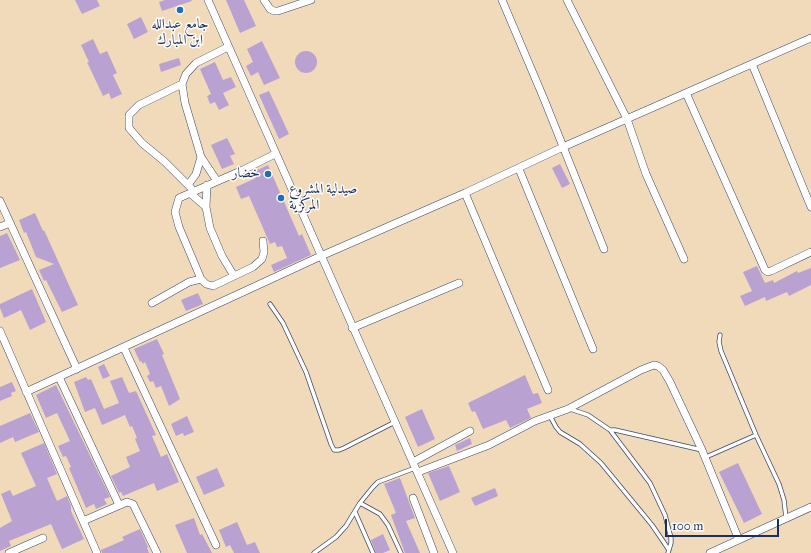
<!DOCTYPE html>
<html>
<head>
<meta charset="utf-8">
<style>
  body { margin:0 }
  #map { position:relative; width:811px; height:553px; overflow:hidden; background:#f1daba; font-family:"IM FELL Great Primer",serif }
  canvas { display:block }
  .scale { position:absolute; left:665px; top:519px; width:114px; height:18px; box-sizing:border-box; border:2px solid #1b2f5e; border-top:0; padding-left:5px; font-size:12px; line-height:14px; white-space:nowrap; color:#1b2f5e; -webkit-text-stroke:3px #fdfcf7; paint-order:stroke }
</style>
</head>
<body>
<div id="map">
<canvas width="811" height="553"></canvas>
<div class="scale">100 m</div>
</div>
<script>
const c = document.querySelector('canvas').getContext('2d');
c.lineJoin = 'round';
function paint(path, color) {
  c.fillStyle = color;
  c.fill(path, 'evenodd');
}
function poly(rows) {
  const path = new Path2D();
  for (const r of rows) {
    if (r.length === 3) {
      path.moveTo(r[0] + r[2], r[1]);
      path.arc(r[0], r[1], r[2], 0, 2 * Math.PI);
      continue;
    }
    path.moveTo(r[0], r[1]);
    for (let i = 2; i < r.length; i += 2) path.lineTo(r[i], r[i + 1]);
  }
  return path;
}
function stroke(path, color, width, dash) {
  c.strokeStyle = color;
  c.lineWidth = width;
  c.lineCap = dash ? 'butt' : 'round';
  c.setLineDash(dash || []);
  c.stroke(path);
}
function write(font, color, halo, rows, align = 'center') {
  c.font = font + ' "IM FELL Great Primer",Amiri,serif';
  c.lineWidth = 3;
  c.setLineDash([]);
  c.textBaseline = 'middle';
  c.strokeStyle = halo;
  c.fillStyle = color;
  for (const [text, x, y, turn = 0] of rows) {
    c.save();
    c.translate(x, y);
    c.rotate((+turn || 0) * Math.PI / 180);
    c.textAlign = isNaN(turn) ? turn : align;
    if (halo) c.strokeText(text, 0, 0);
    c.fillText(text, 0, 0);
    c.restore();
  }
}
const building = poly([
  [75,0,97,0,100,6,82,14],
  [165,0,191,0,192,1,162,11,159,2],
  [226,0,244,0,256,26,240,33],
  [141,17,148,32,134,39,127,24],
  [93,39,100,54,107,51,117,73,113,75,122,94,111,99,109,93,103,96,87,62,89,62,81,45],
  [262,41,280,78,264,85,258,72,251,76,246,66,253,62,247,49],
  [306,62,11],
  [179,58,181,65,161,72,159,64],
  [215,62,223,80,231,77,236,87,223,93,229,105,219,110,215,102,210,104,207,96,211,94,200,69],
  [269,91,289,134,279,139,259,95],
  [227,138,235,154,230,156,234,164,222,169,211,145],
  [560,164,570,184,562,188,552,168],
  [268,165,299,236,302,234,311,255,274,272,271,265,287,258,282,246,277,247,275,242,270,244,249,196,241,199,236,187,256,178,253,172],
  [35,213,43,231,44,230,78,305,62,312,46,280,44,281,39,270,54,264,36,257,26,232,24,233,19,220],
  [7,233,20,260,0,268,0,236],
  [757,266,765,283,773,280,774,283,797,271,798,273,811,268,811,285,789,296,787,292,766,301,765,297,745,306,740,296,752,291,743,272],
  [32,289,46,322,30,330,21,310,4,318,0,308,0,304],
  [198,293,203,304,186,311,181,300],
  [157,339,164,354,162,355,180,399,169,406,161,386,156,388,153,381,150,382,147,376,150,374,145,362,143,364,141,361,140,362,134,349],
  [104,364,110,376,103,379,98,367],
  [525,375,533,394,538,393,542,403,527,409,531,418,510,428,506,420,483,429,475,411,472,412,468,403],
  [86,377,88,380,91,379,104,409,119,403,110,381,122,377,129,393,136,391,156,435,152,436,161,457,167,454,179,482,157,491,154,483,123,496,121,492,119,493,111,476,130,467,126,457,140,451,135,439,137,438,132,426,130,427,125,415,102,425,95,408,85,412,74,382],
  [12,382,16,391,11,393,12,396,0,401,0,387],
  [56,385,110,497,104,499,107,504,96,509,94,504,86,508,69,468,71,467,66,456,63,457,58,446,70,441,57,413,46,418,36,395],
  [422,409,435,439,418,447,405,417],
  [30,413,39,432,15,442,13,437,0,443,0,426],
  [187,416,194,432,184,436,183,433,176,436,171,424],
  [470,438,472,444,457,451,455,445],
  [44,443,57,474,47,478,57,501,67,496,71,506,71,511,84,539,62,549,51,524,9,541,11,546,0,551,0,528,12,521,1,494,10,490,13,496,36,486,21,453],
  [738,463,762,514,744,523,719,472],
  [449,466,460,492,440,501,428,473],
  [217,468,225,486,204,495,196,477],
  [400,478,415,518,406,521,420,553,405,553,391,515,396,513,384,484],
  [495,488,498,496,475,506,471,498],
  [194,518,200,535,202,534,212,553,187,553,175,525],
  [237,522,247,545,255,542,260,553,234,553,230,545,226,547,219,530],
  [140,529,148,547,147,548,149,553,102,553,101,550,124,540,122,537],
  [383,534,390,550,383,553,376,553,371,540]
]);
const service = poly([
  [270,304,283,323,306,372,331,444,334,450,339,450,344,448,395,422],
  [720,335,719,342,721,351,756,435,779,484,784,500,786,518],
  [570,409,588,415,610,430,650,483,665,515,671,538,671,543,668,553],
  [550,416,556,427,560,432,580,444,601,463,652,525,669,550],
  [610,430,615,430,702,450],
  [706,457,756,435],
  [360,503,380,514,388,525,401,553],
  [355,512,373,553],
  [314,553,336,537,346,526,360,503,373,487,378,482,415,468]
]);
const minor = poly([
  [208,0,453,553],
  [264,0,270,9,274,11,278,11,311,0],
  [502,0,544,99,604,249],
  [567,0,627,119,646,174,684,259],
  [752,64,811,207],
  [182,84,139,105,129,115,129,128,142,143,165,162,191,188],
  [686,93,765,270,768,272,771,271,811,252],
  [201,157,217,181],
  [519,169,593,349],
  [188,185,196,174,201,157,185,103,182,84,186,74,196,63,228,47],
  [207,185,206,207,210,228,222,256,234,276],
  [190,193,206,207],
  [465,193,548,390],
  [0,201,77,369],
  [0,227,10,223],
  [201,279,179,227,175,212,179,198,243,170,275,154],
  [152,303,189,282,201,279,206,284,213,286,253,267,262,259,264,252,263,241],
  [352,328,459,283],
  [0,331,97,553],
  [124,348,216,545],
  [59,377,119,505],
  [26,392,321,256,465,193,563,147,811,38],
  [413,462,470,431],
  [418,472,489,445,535,421,568,409,641,370,654,365,658,366,663,370,670,382,702,450,739,540],
  [413,498,434,553],
  [83,521,127,502,133,504,157,553],
  [9,553,43,538],
  [710,553,811,507]
]);
const markers = [
  [180,10,4,"#1f6fb2"],
  [268,174,4,"#1f6fb2"],
  [281,198,4,"#1f6fb2"]
];
const poiNames = [
  ["جامع عبدالله",180,25],
  ["ابن المبارك",180,41],
  ["خضار",260,174,"right"],
  ["صيدلية المشروع",289,190,"left"],
  ["المركزية",289,206,"left"]
];
paint(building, '#b9a2d2');
stroke(service, '#3b496c', 5);
stroke(minor, '#3b496c', 8);
stroke(service, '#fff', 3.5);
stroke(minor, '#fff', 7);
for (const [x, y, r, color] of markers) {
  const dot = new Path2D();
  dot.arc(x, y, r, 0, 2 * Math.PI);
  c.fillStyle = color;
  c.fill(dot);
  stroke(dot, '#fdfcf7', 1.5);
}
write('14px', '#1b2f5e', '#fdfcf7', poiNames);
</script>
</body>
</html>
